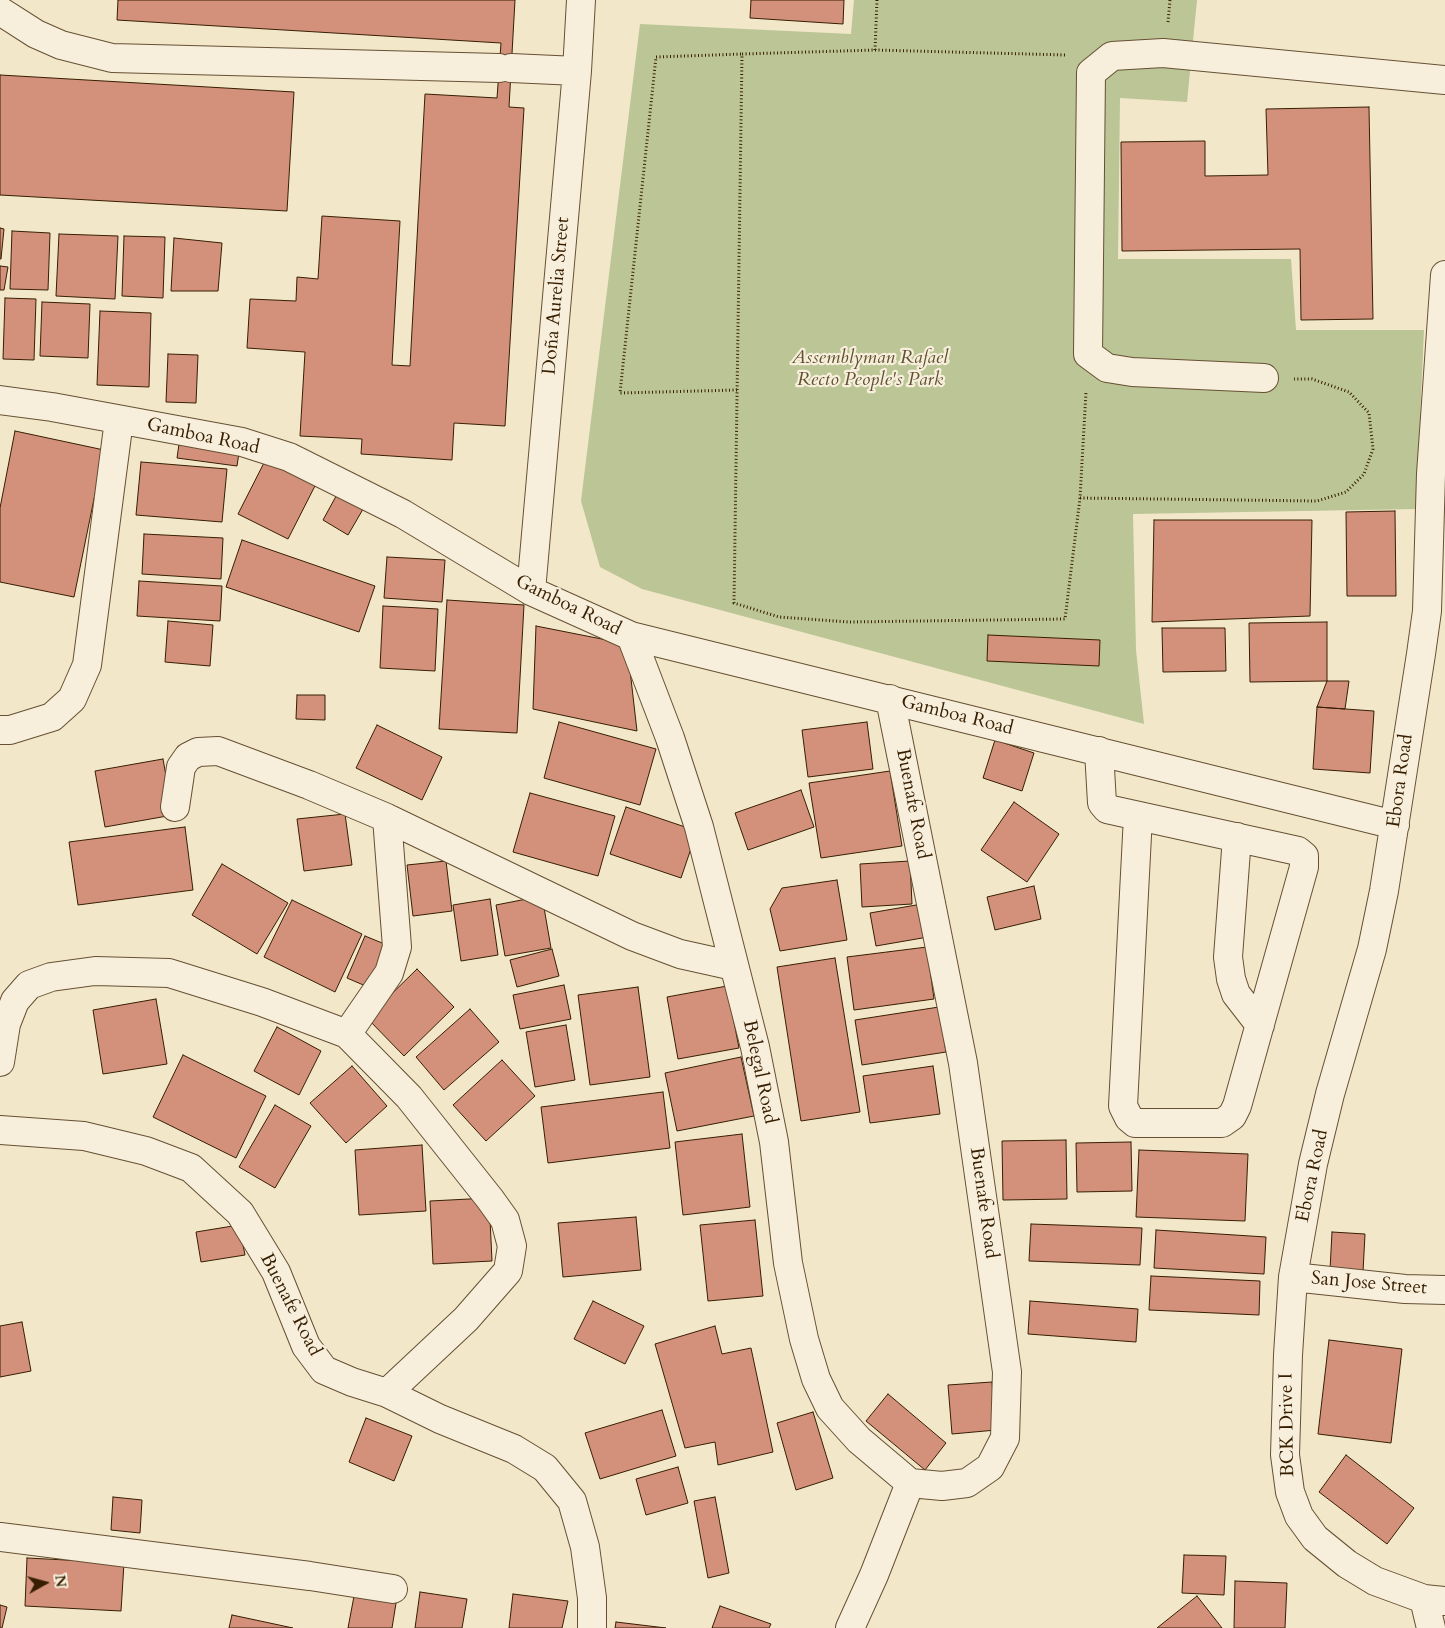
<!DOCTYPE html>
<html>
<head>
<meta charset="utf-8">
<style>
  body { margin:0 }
  #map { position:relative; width:1445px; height:1628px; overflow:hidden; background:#f2e7c9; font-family:Cardo,serif }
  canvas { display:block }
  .north { position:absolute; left:20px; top:1558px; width:50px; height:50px; -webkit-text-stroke:4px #f7efdc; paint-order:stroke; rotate:83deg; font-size:14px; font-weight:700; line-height:20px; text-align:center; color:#371e01 }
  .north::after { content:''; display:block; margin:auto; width:18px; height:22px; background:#371e01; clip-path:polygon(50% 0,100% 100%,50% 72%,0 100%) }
</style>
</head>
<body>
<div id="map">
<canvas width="1445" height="1628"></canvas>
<div class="north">N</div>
</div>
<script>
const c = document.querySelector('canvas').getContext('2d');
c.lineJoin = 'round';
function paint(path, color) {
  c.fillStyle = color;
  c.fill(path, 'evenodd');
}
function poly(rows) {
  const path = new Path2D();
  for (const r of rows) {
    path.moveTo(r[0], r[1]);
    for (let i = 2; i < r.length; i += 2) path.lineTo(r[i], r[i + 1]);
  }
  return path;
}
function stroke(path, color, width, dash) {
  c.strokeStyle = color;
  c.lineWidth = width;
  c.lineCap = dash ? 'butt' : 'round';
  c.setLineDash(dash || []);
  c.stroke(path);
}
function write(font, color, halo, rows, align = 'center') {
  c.font = font + ' Cardo,serif';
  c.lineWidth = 4.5;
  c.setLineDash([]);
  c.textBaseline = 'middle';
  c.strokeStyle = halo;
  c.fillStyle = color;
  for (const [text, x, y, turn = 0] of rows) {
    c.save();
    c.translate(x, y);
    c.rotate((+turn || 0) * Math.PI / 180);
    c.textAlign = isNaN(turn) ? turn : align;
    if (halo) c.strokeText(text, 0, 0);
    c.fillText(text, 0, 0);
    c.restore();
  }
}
const green = poly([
  [854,0,1197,0,1187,102,1120,98,1118,259,1291,259,1296,330,1424,330,1416,509,1133,514,1136,650,1144,724,642,589,600,567,581,501,640,24,851,34]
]);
const building = poly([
  [118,0,515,0,509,107,524,108,505,426,454,423,452,460,361,454,362,439,300,436,305,352,247,348,250,299,296,301,297,277,318,279,322,216,400,221,392,365,410,366,425,94,497,98,501,43,117,20,118,0],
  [751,0,844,0,843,24,750,18,751,0],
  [0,75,294,92,287,211,0,195,0,75],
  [1369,107,1373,319,1301,320,1300,249,1122,251,1121,142,1205,141,1205,176,1268,175,1266,109,1369,107],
  [0,228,4,229,1,259,0,259,0,228],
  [12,231,50,233,48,290,10,289,12,231],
  [59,234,118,236,115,299,56,296,59,234],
  [124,236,165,237,163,298,122,296,124,236],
  [174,238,222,243,218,291,171,291,174,238],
  [0,266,8,267,4,290,0,290,0,266],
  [5,298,36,299,34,360,3,359,5,298],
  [42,302,90,304,88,358,40,356,42,302],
  [100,311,151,313,149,387,97,385,100,311],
  [168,354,198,355,196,403,166,402,168,354],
  [15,431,104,450,74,597,0,582,0,508,15,431],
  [180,437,240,446,237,466,177,458,180,437],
  [269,453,319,478,288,539,238,514,269,453],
  [141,462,227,469,222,522,136,515,141,462],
  [340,489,366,504,348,535,323,520,340,489],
  [1395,511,1396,596,1347,596,1346,512,1395,511],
  [1154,520,1312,520,1310,616,1152,622,1154,520],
  [144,534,223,538,221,579,142,574,144,534],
  [242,540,375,586,359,632,226,587,242,540],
  [387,557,445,560,442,602,384,598,387,557],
  [139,581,222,586,220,621,137,616,139,581],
  [447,600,524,605,517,733,439,729,447,600],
  [383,606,438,609,435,671,380,668,383,606],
  [168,621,213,625,210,666,165,662,168,621],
  [1327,622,1327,681,1250,682,1249,623,1327,622],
  [536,626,627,644,637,731,533,709,536,626],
  [1162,628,1225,628,1226,671,1163,672,1162,628],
  [988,635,1100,640,1099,666,987,661,988,635],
  [1327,681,1349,681,1345,709,1317,707,1327,681],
  [297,695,325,695,325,720,296,719,297,695],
  [1317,707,1374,711,1370,773,1313,769,1317,707],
  [559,722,656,749,640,805,544,778,559,722],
  [867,722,873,769,808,777,802,730,867,722],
  [377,725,442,757,422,800,356,768,377,725],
  [995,740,1034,753,1022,791,983,778,995,740],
  [163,759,173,815,105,827,95,771,163,759],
  [890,771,902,846,821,858,809,783,890,771],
  [801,790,814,827,748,850,735,813,801,790],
  [530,793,615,816,598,876,513,852,530,793],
  [1014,802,1059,834,1027,882,981,850,1014,802],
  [626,807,697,831,681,878,610,854,626,807],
  [345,814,352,865,304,871,297,819,345,814],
  [185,827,193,890,78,905,69,842,185,827],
  [446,861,452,911,413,916,407,865,446,861],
  [910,861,912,904,862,907,860,864,910,861],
  [222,864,288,903,257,954,192,915,222,864],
  [837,880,847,940,780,951,770,909,782,888,837,880],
  [1034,886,1041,919,995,930,987,897,1034,886],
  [542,896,551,948,505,956,496,905,542,896],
  [490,899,498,955,461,961,453,905,490,899],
  [292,900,362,934,335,992,264,957,292,900],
  [922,904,928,937,876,946,870,913,922,904],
  [365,936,392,947,375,990,347,978,365,936],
  [927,947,934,999,854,1010,847,957,927,947],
  [552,949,559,976,517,987,510,960,552,949],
  [835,958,860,1112,801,1121,777,967,835,958],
  [417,969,454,1007,404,1056,367,1018,417,969],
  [564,985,571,1019,520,1029,513,995,564,985],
  [727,986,739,1048,678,1059,667,997,727,986],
  [638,987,650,1077,590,1085,578,995,638,987],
  [156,999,167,1064,103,1074,93,1010,156,999],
  [939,1007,946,1052,862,1065,855,1020,939,1007],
  [470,1009,499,1042,444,1090,416,1057,470,1009],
  [566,1025,575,1080,535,1087,526,1032,566,1025],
  [277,1027,321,1051,299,1095,254,1071,277,1027],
  [183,1055,266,1096,236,1158,153,1117,183,1055],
  [741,1057,754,1116,677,1131,665,1073,741,1057],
  [502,1060,535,1096,486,1141,453,1105,502,1060],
  [352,1066,387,1106,346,1143,310,1103,352,1066],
  [933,1066,940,1114,870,1123,863,1076,933,1066],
  [663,1092,670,1148,548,1163,541,1107,663,1092],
  [275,1105,311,1126,275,1188,239,1167,275,1105],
  [742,1134,750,1207,683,1215,675,1142,742,1134],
  [1066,1140,1067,1199,1003,1200,1002,1141,1066,1140],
  [1131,1142,1132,1191,1077,1192,1076,1143,1131,1142],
  [422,1145,426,1211,359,1215,355,1150,422,1145],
  [1139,1150,1248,1154,1245,1221,1136,1217,1139,1150],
  [489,1198,492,1261,433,1264,430,1201,489,1198],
  [636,1217,641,1270,563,1277,558,1223,636,1217],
  [755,1220,763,1296,708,1301,700,1225,755,1220],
  [1031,1224,1142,1228,1140,1265,1029,1261,1031,1224],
  [239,1225,245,1255,201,1262,196,1232,239,1225],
  [1156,1230,1266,1237,1264,1274,1154,1268,1156,1230],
  [1332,1232,1365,1234,1363,1272,1330,1270,1332,1232],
  [1151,1276,1260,1281,1259,1315,1149,1310,1151,1276],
  [593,1301,644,1326,625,1364,574,1339,593,1301],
  [1030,1301,1138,1309,1136,1342,1028,1334,1030,1301],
  [22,1322,31,1371,0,1377,0,1326,22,1322],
  [715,1326,722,1354,751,1348,773,1452,718,1465,715,1442,685,1448,655,1344,715,1326],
  [1329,1340,1402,1349,1391,1443,1318,1434,1329,1340],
  [992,1382,996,1430,952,1434,948,1385,992,1382],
  [888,1394,946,1443,925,1470,866,1421,888,1394],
  [662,1410,676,1456,600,1479,585,1433,662,1410],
  [813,1412,833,1478,796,1490,777,1423,813,1412],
  [366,1418,412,1436,394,1481,349,1462,366,1418],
  [1346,1455,1414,1508,1387,1544,1319,1492,1346,1455],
  [678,1467,688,1503,646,1515,636,1479,678,1467],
  [113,1497,142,1500,140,1533,111,1530,113,1497],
  [715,1497,729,1573,708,1578,694,1501,715,1497],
  [1184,1555,1226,1556,1224,1595,1182,1593,1184,1555],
  [27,1558,124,1563,121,1611,25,1606,27,1558],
  [1235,1581,1287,1583,1285,1628,1234,1628,1235,1581],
  [355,1591,397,1597,392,1628,348,1628,355,1591],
  [420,1592,467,1599,462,1628,415,1628,420,1592],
  [513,1594,568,1601,562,1628,509,1628,513,1594],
  [1197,1596,1222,1628,1157,1628,1197,1596],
  [0,1605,7,1607,2,1628,0,1628,0,1605],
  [720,1606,771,1624,769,1628,712,1628,720,1606],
  [232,1615,293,1628,229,1628,232,1615],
  [616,1622,666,1628,615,1628,616,1622]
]);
const path = poly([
  [877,0,875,50,742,54,734,603,779,617,849,622,1065,619,1080,498,1086,392],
  [1168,22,1170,0],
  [875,50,1066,55],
  [737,390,620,393,656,57,742,54],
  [1080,498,1317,501,1346,492,1364,474,1373,449,1369,413,1349,392,1312,379,1294,379]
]);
const minor = poly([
  [0,11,36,34,61,45,112,58,499,68],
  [511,68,577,71],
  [1445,275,1431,474,1427,611,1421,654,1384,891,1372,949,1330,1094,1313,1164,1293,1277,1288,1355,1285,1455,1290,1492,1299,1516,1315,1538,1347,1564,1375,1581,1424,1599,1445,1601],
  [1264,378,1132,372,1107,368,1088,354,1091,73,1112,56,1163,53,1445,80],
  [0,400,52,407,242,442,289,457,403,514,531,591,631,636,1395,825],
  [531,591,577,71,581,0],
  [631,636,670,738,699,827,755,1047,774,1142,788,1263,804,1339,816,1379,830,1408,859,1440,910,1483],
  [0,730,10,730,52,717,72,699,87,665,119,420],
  [1099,751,1102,803,1107,809,1298,851,1304,856,1304,867,1237,1106,1232,1116,1222,1123,1135,1123,1129,1118,1123,1106,1138,816],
  [175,807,181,767,188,757,198,752,218,751,309,785,387,818,632,936,680,954,734,966],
  [1237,837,1228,957,1231,979,1236,994,1260,1025],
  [347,1034,389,973,397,947,387,818],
  [0,1062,6,1024,15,1001,29,985,51,977,95,971,169,973,262,1002,347,1034,409,1097,490,1199,505,1220,512,1246,508,1271,466,1319,387,1393],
  [0,1130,84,1136,146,1151,191,1168,240,1213,276,1272,306,1346,324,1370,352,1382,387,1393,440,1419,514,1449,545,1468,572,1501,585,1547,592,1598,592,1628],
  [1293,1277,1405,1289,1445,1290],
  [0,1537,310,1576,393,1589],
  [1424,1599,1431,1628],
  [850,1628,874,1575,910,1483,942,1486,967,1483,990,1467,1005,1438,1007,1372,963,1063,890,699]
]);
const streetNames = [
  ["Doña Aurelia Street",557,296,-85],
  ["Gamboa Road",203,437,12],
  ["Gamboa Road",568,606,26],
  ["Gamboa Road",957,716,14],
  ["Ebora Road",1401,781,-82],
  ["Buenafe Road",912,804,79],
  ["Belegal Road",759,1072,78],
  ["Ebora Road",1313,1176,-78],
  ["Buenafe Road",983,1203,82],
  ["San Jose Street",1369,1284,5],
  ["Buenafe Road",290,1305,63],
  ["BCK Drive I",1288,1425,-91]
];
const parkNames = [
  ["Assemblyman Rafael",870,359],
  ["Recto People's Park",870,381]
];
paint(green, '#bbc596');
paint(building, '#d3917c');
stroke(building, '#371e01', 1);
stroke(minor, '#665033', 30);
stroke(path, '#371e01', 3, [1, 2.5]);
stroke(minor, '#f7efdc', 28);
write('19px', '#371e01', '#f7efdc', streetNames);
write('italic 19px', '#5f502e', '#f7efdc', parkNames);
</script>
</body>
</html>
